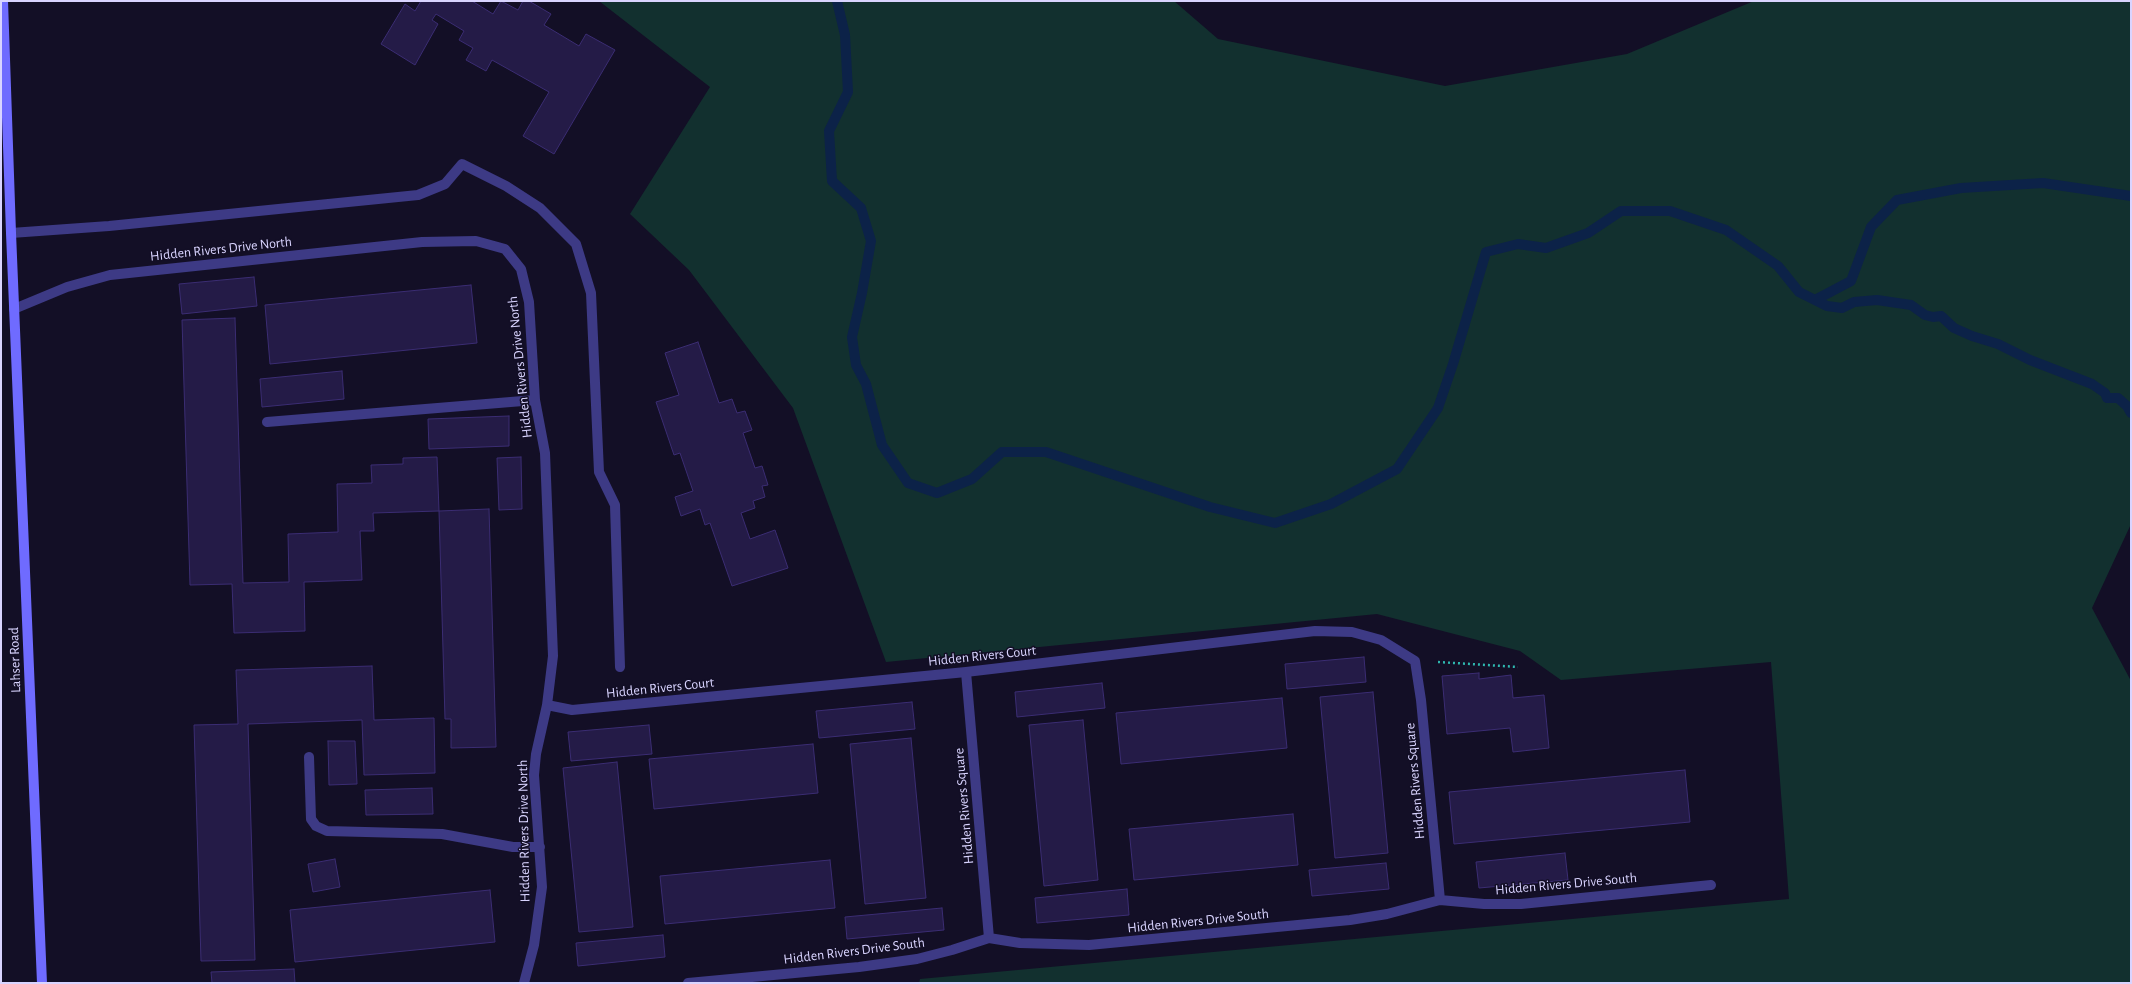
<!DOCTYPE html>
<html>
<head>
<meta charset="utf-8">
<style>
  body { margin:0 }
  #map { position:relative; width:2132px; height:984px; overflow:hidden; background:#130f26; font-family:"Alegreya Sans",sans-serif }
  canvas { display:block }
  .frame { position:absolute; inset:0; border:2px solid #d9d4ff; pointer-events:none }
</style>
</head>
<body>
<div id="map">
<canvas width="2132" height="984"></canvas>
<div class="frame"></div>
</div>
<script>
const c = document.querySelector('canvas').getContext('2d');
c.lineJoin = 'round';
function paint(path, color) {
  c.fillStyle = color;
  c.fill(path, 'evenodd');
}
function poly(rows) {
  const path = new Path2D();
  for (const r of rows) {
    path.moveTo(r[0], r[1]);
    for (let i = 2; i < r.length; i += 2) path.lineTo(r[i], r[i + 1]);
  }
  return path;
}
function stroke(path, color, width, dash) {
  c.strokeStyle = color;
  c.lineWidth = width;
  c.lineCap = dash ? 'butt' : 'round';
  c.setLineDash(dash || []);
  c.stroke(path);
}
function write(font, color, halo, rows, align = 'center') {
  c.font = font + ' "Alegreya Sans",sans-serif';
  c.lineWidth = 3;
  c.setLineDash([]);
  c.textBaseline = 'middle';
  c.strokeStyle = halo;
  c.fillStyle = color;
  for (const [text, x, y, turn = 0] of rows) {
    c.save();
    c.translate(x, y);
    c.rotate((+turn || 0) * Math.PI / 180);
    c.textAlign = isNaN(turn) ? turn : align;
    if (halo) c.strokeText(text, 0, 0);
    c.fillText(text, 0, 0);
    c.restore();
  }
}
const green = poly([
  [599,1,1174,1,1218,39,1445,86,1627,54,1754,1,2131,1,2131,524,2092,608,2131,681,2131,983,919,983,920,979,1789,899,1771,662,1561,680,1520,651,1377,614,886,662,793,408,689,270,630,214,710,87]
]);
const stream = poly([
  [837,1,845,35,848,92,829,131,832,181,861,208,871,241,862,293,852,337,856,365,866,384,882,445,908,483,937,493,972,479,1002,452,1046,452,1210,507,1275,523,1331,504,1397,469,1438,408,1453,364,1486,252,1518,244,1546,248,1588,233,1621,211,1670,211,1726,230,1778,266,1799,292,1815,300,1851,281,1871,227,1897,200,1961,188,2043,183,2131,196],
  [1815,300,1827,306,1842,308,1854,302,1877,300,1911,305,1925,315,1933,317,1941,316,1954,328,1972,336,1998,344,2030,360,2092,384,2105,393,2107,398,2118,398,2127,406,2131,413]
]);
const building = poly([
  [421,1,472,1,493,14,501,1,518,10,523,1,529,1,551,14,544,25,579,46,586,34,615,50,554,154,523,136,549,92,492,60,486,71,466,60,473,48,459,40,464,31,436,14,432,20,438,24,415,65,381,44,405,4,415,11,421,1],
  [254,277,257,306,182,314,179,284,254,277],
  [471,285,477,343,270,364,265,305,471,285],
  [235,318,243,583,289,582,288,534,338,532,337,484,372,483,371,465,403,464,403,458,437,457,439,511,373,513,374,531,360,531,362,580,304,582,305,631,234,633,232,584,190,585,182,320,235,318],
  [698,342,719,403,732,399,737,413,745,411,752,430,743,433,755,468,762,466,768,485,762,486,765,497,753,501,755,508,741,513,750,539,775,530,788,568,732,586,710,523,705,525,700,509,681,516,675,497,693,491,680,453,674,455,656,402,679,395,665,353,698,342],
  [342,371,344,399,262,407,260,379,342,371],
  [509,416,509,446,429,449,428,419,509,416],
  [521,457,522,509,499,510,497,458,521,457],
  [489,509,496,747,451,748,451,719,445,719,439,511,489,509],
  [1364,657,1366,682,1287,689,1285,664,1364,657],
  [372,666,374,720,434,718,435,773,364,775,362,720,248,724,255,960,201,961,194,725,238,724,236,670,372,666],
  [1479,673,1479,679,1511,675,1513,698,1544,695,1549,748,1513,752,1510,728,1447,734,1442,676,1479,673],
  [1102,683,1105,708,1017,717,1015,692,1102,683],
  [1373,692,1388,853,1335,858,1320,697,1373,692],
  [1282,698,1287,748,1121,764,1116,713,1282,698],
  [912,702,915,729,819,738,816,711,912,702],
  [1083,720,1098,880,1044,886,1029,725,1083,720],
  [649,725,652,754,571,761,568,732,649,725],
  [911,738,926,898,865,904,850,744,911,738],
  [328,741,355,741,357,784,329,785,328,741],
  [813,744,818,793,654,809,649,759,813,744],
  [617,762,633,927,579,932,563,768,617,762],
  [1685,770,1690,822,1454,844,1449,792,1685,770],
  [432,788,433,814,366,815,365,790,432,788],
  [1293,814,1298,865,1134,880,1129,829,1293,814],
  [1565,853,1568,880,1479,888,1476,862,1565,853],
  [335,859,340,887,313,892,308,864,335,859],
  [830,860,835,908,665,924,660,876,830,860],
  [1386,863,1389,889,1312,896,1309,870,1386,863],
  [1127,889,1129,915,1037,923,1035,898,1127,889],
  [490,890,495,942,295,962,290,910,490,890],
  [942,908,944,930,847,939,845,917,942,908],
  [663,935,665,957,578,966,576,943,663,935],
  [294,969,295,983,212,983,211,972,294,969]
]);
const path = poly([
  [1438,662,1518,667]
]);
const lane = poly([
  [11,233,109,226,418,195,445,184,462,164,506,186,540,208,576,244,591,293,599,472,615,505,620,667],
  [14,309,67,287,110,275,422,242,476,241,505,249,521,269,529,302,535,400,545,453,553,656,547,705,536,754,534,775,542,887,534,945,524,983],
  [267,422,535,400],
  [966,672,989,938],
  [547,705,572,710,966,672,1315,631,1352,632,1381,640,1415,661,1421,700,1440,900],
  [309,757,311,819,316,826,327,831,442,834,513,847,540,847],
  [688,983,859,967,917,959,952,950,989,938,1020,943,1089,945,1350,920,1387,914,1440,900,1484,904,1521,904,1711,885]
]);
const secondary = poly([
  [3,1,11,233,42,983]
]);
const streetNames = [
  ["Hidden Rivers Drive North",221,249,-6],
  ["Hidden Rivers Drive North",520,367,-96],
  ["Hidden Rivers Court",982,656,-6],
  ["Lahser Road",15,660,-92],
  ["Hidden Rivers Court",660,688,-6],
  ["Hidden Rivers Square",1415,781,-95],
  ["Hidden Rivers Square",964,806,-95],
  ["Hidden Rivers Drive North",524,831,-91],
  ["Hidden Rivers Drive South",1566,884,-5],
  ["Hidden Rivers Drive South",1198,921,-6],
  ["Hidden Rivers Drive South",854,951,-7]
];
paint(green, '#12302f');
stroke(stream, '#0c2248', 10);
paint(building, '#241b47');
stroke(building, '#3b2d73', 1);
stroke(path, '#2fb8b0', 2.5, [2, 3]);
stroke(lane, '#3d3a85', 10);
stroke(secondary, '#6f6bff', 10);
write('14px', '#d9d4ff', '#130f26', streetNames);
</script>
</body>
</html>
